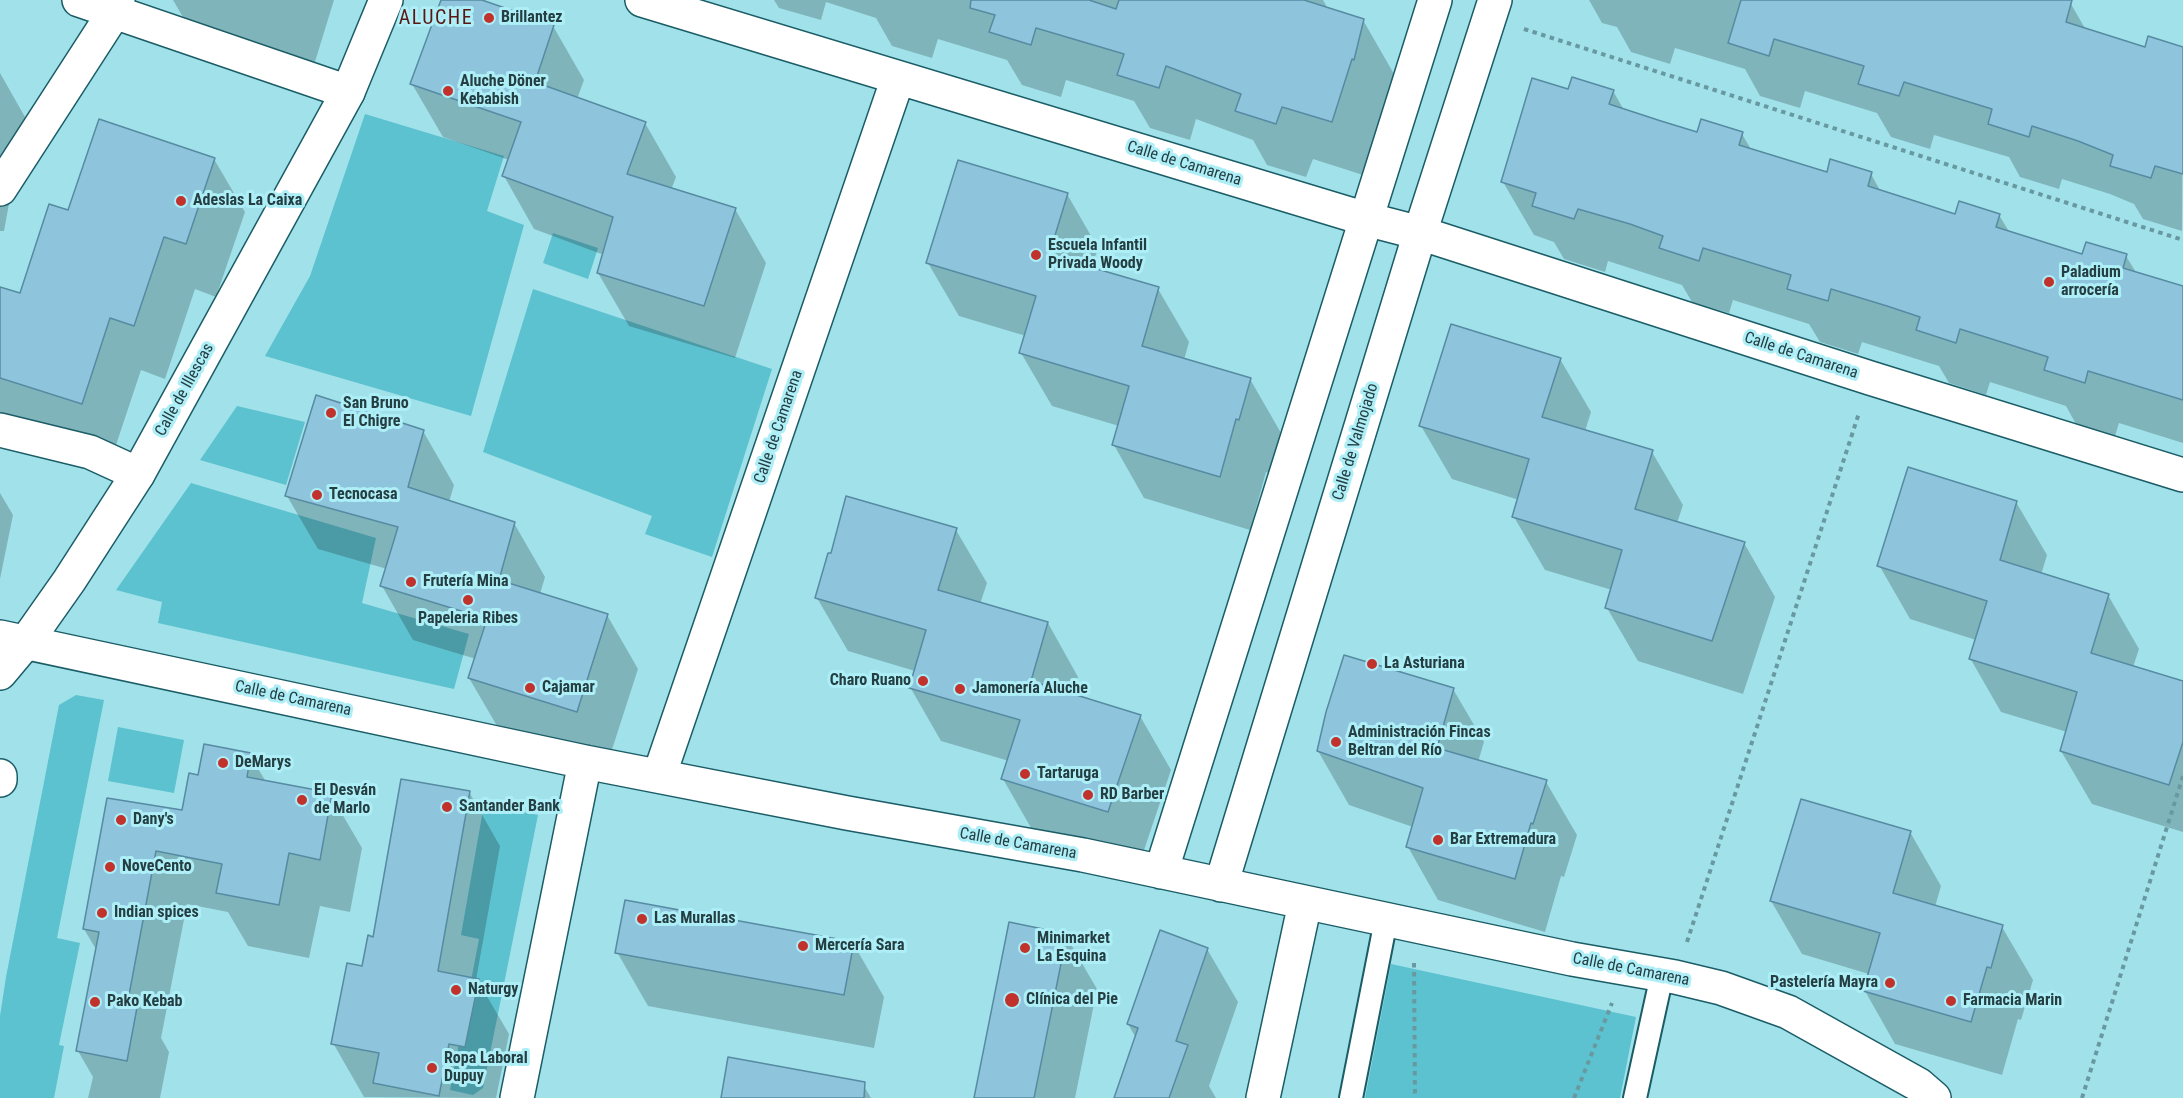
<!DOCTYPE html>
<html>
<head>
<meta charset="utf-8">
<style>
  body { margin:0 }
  canvas { display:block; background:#a0e1ea }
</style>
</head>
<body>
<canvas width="2183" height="1098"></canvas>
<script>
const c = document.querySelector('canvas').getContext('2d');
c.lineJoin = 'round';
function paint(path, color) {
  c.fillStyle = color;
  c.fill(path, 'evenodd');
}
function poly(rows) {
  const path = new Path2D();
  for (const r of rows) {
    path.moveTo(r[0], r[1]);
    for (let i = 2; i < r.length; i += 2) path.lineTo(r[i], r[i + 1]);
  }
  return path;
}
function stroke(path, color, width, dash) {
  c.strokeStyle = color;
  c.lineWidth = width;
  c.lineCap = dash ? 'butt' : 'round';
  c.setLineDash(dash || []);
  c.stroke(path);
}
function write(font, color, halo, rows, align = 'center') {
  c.font = font + ' "Roboto Condensed",sans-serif';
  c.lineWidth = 6;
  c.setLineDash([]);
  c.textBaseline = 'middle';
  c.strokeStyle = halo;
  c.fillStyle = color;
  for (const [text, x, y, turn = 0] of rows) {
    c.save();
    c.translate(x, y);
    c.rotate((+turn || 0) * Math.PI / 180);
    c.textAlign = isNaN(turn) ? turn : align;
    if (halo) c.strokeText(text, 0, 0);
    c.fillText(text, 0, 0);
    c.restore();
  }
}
const green = poly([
  [365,114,504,156,487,211,524,225,471,416,265,356,310,276],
  [553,233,598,248,588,279,543,263],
  [533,289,772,369,712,557,645,534,652,516,483,452],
  [237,406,305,422,286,485,200,460],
  [191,483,376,538,362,603,469,634,454,689,158,623,162,602,116,590],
  [76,695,104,700,57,938,80,943,59,1045,64,1046,54,1098,0,1098,0,1016,6,977,59,705],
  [118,727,184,740,174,793,108,781],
  [484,804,538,815,483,1088,473,1095,450,1090,479,939,461,935],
  [1391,964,1636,1017,1620,1098,1365,1098]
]);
const shadow = poly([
  [173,0,334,0,310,78,198,43],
  [443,0,477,0,553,26,584,80,577,99,645,123,676,177,671,190,735,209,766,263,735,358,629,326,598,273,604,255,534,229,504,176,509,160,443,137,412,84],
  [774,0,1323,0,1328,9,1363,20,1394,74,1385,112,1382,112,1363,175,1313,159,1306,177,1267,165,1253,140,1196,119,1190,140,1150,128,1134,101,1066,80,1061,97,1022,85,1007,60,938,39,932,58,892,46,876,18,826,2,821,20,779,8],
  [1589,0,2058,0,2071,4,2086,30,2146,49,2183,49,2182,231,2143,219,2134,204,2110,194,2062,179,2059,189,2020,177,2009,157,1934,135,1930,149,1891,137,1877,113,1805,91,1800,108,1760,96,1745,69,1675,48,1670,64,1631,52,1617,27,1602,23],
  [0,73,25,117,4,231,0,231],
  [1569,91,1613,91,1624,110,1698,134,1742,134,1752,151,1828,174,1871,174,1881,192,1956,215,1999,215,2010,233,2083,256,2126,256,2137,274,2183,288,2183,443,2119,423,2115,436,2076,424,2066,406,1990,382,1986,395,1949,383,1939,366,1862,342,1858,354,1820,342,1809,324,1733,300,1729,313,1692,302,1682,285,1608,261,1605,272,1564,259,1554,242,1534,235,1503,182],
  [214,159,245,212,216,297,195,289,165,379,141,370,112,457,0,417,0,288,21,295],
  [1067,194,1098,248,1091,269,1158,289,1189,342,1184,360,1250,379,1281,433,1270,473,1266,472,1250,530,1144,498,1114,445,1119,426,1052,406,1021,353,1026,336,959,316,928,263],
  [1560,359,1591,412,1585,431,1652,452,1683,505,1677,523,1744,543,1775,597,1743,694,1638,661,1607,608,1612,590,1545,570,1514,517,1519,500,1452,479,1421,426],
  [423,431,454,485,449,502,514,523,545,577,540,594,607,615,638,669,607,765,500,731,469,678,476,659,413,640,382,586,387,569,318,549,287,496],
  [0,493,13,515,0,579],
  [2016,502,2047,555,2041,575,2108,595,2139,649,2133,667,2183,683,2183,832,2092,804,2061,751,2067,732,2001,712,1970,658,1976,640,1910,619,1879,565],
  [956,530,987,583,980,604,1048,623,1078,677,1073,696,1140,716,1171,770,1139,865,1034,833,1003,779,1009,761,941,741,910,687,915,671,848,651,817,598],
  [1453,689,1484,742,1478,762,1546,782,1577,835,1564,877,1561,876,1545,932,1438,900,1408,847,1413,827,1349,805,1318,751],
  [250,755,266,782,331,795,362,848,350,912,320,906,309,958,248,946,228,912,187,904,161,1038,169,1052,160,1098,88,1098,93,1077,78,1051,97,951,84,929,183,812,199,777],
  [469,792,500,846,476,980,478,981,509,1034,496,1098,364,1097,333,1043,374,938],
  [1910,832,1941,886,1935,907,2002,927,2033,980,2021,1020,2018,1019,2002,1075,1895,1044,1865,991,1869,974,1802,954,1771,901],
  [1066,936,1097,989,1075,1098,975,1098],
  [853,943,884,997,874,1048,648,1006,617,952],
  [1207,949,1238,1002,1209,1086,1216,1098,1115,1098,1136,1038,1128,1024],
  [862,1083,871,1098,722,1098]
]);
const building = poly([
  [441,0,482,0,554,25,535,82,646,122,627,174,736,208,704,306,597,273,613,217,502,176,521,122,410,84,441,0],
  [971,0,1089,0,1116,9,1119,0,1304,0,1364,19,1354,60,1352,59,1332,122,1282,107,1276,124,1235,111,1241,94,1166,66,1159,88,1117,75,1124,54,1036,28,1031,45,989,32,995,15,970,8,971,0],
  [1741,0,2072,0,2066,22,2145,47,2148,36,2183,47,2183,174,2155,166,2151,178,2110,166,2113,155,2078,141,2032,126,2029,137,1988,124,1992,109,1904,82,1899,96,1858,84,1864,66,1774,39,1769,56,1728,43,1741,0],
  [1572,77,1614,90,1609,104,1661,121,1697,132,1701,119,1743,132,1739,145,1827,172,1830,159,1872,172,1868,186,1918,202,1955,214,1959,201,2000,214,1996,227,2082,254,2086,242,2127,254,2123,268,2183,286,2183,400,2088,371,2085,383,2044,370,2048,357,2014,346,1960,329,1956,343,1916,330,1920,317,1887,306,1831,289,1828,301,1787,289,1791,275,1703,248,1699,261,1659,248,1663,236,1630,224,1578,209,1574,219,1532,206,1536,193,1501,182,1532,78,1568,89,1572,77],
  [99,119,215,158,186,244,164,237,134,326,110,318,82,404,0,378,0,287,20,293,49,204,68,210,99,119],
  [958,160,1068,193,1049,255,1159,287,1142,346,1251,378,1239,420,1236,419,1220,477,1112,445,1129,386,1019,353,1036,296,926,263,958,160],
  [1451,324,1561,358,1542,417,1653,450,1635,509,1745,542,1712,641,1605,608,1622,550,1512,517,1529,459,1419,426,1451,324],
  [316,395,424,430,408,487,515,522,499,580,608,614,577,712,468,678,487,619,380,586,398,527,285,496,316,395],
  [1908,467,2017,501,2000,560,2109,594,2091,653,2183,681,2183,742,2169,785,2060,751,2077,692,1969,659,1987,601,1877,566,1908,467],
  [846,496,957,528,938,590,1048,622,1031,681,1141,715,1108,812,1001,779,1020,720,909,688,926,630,815,598,828,553,831,553,846,496],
  [1344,655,1454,688,1437,748,1547,780,1533,824,1531,823,1515,879,1406,847,1423,788,1317,751,1326,712,1344,655],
  [204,744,251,753,247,777,332,793,320,860,289,853,279,905,216,893,222,864,156,851,129,995,139,997,127,1061,76,1051,99,932,83,929,107,798,182,810,189,773,198,775,204,744],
  [401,779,470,791,438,971,479,979,465,1047,449,1044,439,1096,373,1083,379,1053,331,1044,347,963,362,966,368,935,373,937,401,779],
  [1801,799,1911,831,1893,893,2003,925,1991,968,1987,967,1971,1022,1863,991,1880,933,1770,901,1801,799],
  [625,900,854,942,844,995,615,953,625,900],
  [1009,922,1067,934,1034,1098,974,1098,1009,922],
  [1160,930,1208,948,1176,1041,1188,1045,1169,1098,1114,1098,1138,1028,1127,1024,1160,930],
  [728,1057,865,1082,864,1098,721,1098,728,1057]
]);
const path = poly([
  [1524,29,2183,240],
  [1687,942,1859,413],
  [1414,963,1415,1098],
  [1574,1098,1612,1003],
  [2082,1098,2183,776]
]);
const lane = poly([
  [1351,1098,1386,920],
  [1635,1098,1662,975]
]);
const street = poly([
  [79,0,348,92],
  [642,0,1366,219,1420,233,1870,378,2183,475],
  [0,189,115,11,118,0],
  [0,430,90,452,138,474],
  [0,637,585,762,847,813,1083,855,1572,959,1675,977,1721,988,1788,1012,1919,1085,1934,1098],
  [0,776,0,780],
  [659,776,898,78],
  [1161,872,1435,0],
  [1221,885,1420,233,1495,0],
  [517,1098,585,762],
  [1263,1098,1305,903]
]);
const secondary = poly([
  [0,673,26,642,69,581,138,474,348,92,386,0]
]);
const markers = [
  [489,18,6,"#c1322d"],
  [448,91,6,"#c1322d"],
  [181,201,6,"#c1322d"],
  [1036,255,6,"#c1322d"],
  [2049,282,6,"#c1322d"],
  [331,413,6,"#c1322d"],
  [317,495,6,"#c1322d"],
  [411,582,6,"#c1322d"],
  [468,600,6,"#c1322d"],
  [1372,664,6,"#c1322d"],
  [923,681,6,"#c1322d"],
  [530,688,6,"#c1322d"],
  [960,689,6,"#c1322d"],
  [1336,742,6,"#c1322d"],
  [223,763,6,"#c1322d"],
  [1025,774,6,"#c1322d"],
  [1088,795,6,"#c1322d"],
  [302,800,6,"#c1322d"],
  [447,807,6,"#c1322d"],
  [121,820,6,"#c1322d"],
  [1438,840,6,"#c1322d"],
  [110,867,6,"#c1322d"],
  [102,913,6,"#c1322d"],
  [642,919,6,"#c1322d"],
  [803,946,6,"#c1322d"],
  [1025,948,6,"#c1322d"],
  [1890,983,6,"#c1322d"],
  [456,990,6,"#c1322d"],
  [1012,1000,8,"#c1322d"],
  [1951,1001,6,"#c1322d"],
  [95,1002,6,"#c1322d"],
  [432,1068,6,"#c1322d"]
];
const poiNames = [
  ["Brillantez",501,18],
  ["Aluche Döner",460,82],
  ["Kebabish",460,100],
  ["Adeslas La Caixa",193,201],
  ["Escuela Infantil",1048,246],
  ["Privada Woody",1048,264],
  ["Paladium",2061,273],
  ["arrocería",2061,291],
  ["San Bruno",343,404],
  ["El Chigre",343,422],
  ["Tecnocasa",329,495],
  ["Frutería Mina",423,582],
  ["Papeleria Ribes",468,619,"center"],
  ["La Asturiana",1384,664],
  ["Charo Ruano",911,681,"right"],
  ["Cajamar",542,688],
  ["Jamonería Aluche",972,689],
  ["Administración Fincas",1348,733],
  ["Beltran del Río",1348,751],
  ["DeMarys",235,763],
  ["Tartaruga",1037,774],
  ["El Desván",314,791],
  ["de Marlo",314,809],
  ["RD Barber",1100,795],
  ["Santander Bank",459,807],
  ["Dany's",133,820],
  ["Bar Extremadura",1450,840],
  ["NoveCento",122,867],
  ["Indian spices",114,913],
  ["Las Murallas",654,919],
  ["Minimarket",1037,939],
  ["La Esquina",1037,957],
  ["Mercería Sara",815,946],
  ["Pastelería Mayra",1878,983,"right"],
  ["Naturgy",468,990],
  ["Clínica del Pie",1026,1000],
  ["Farmacia Marin",1963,1001],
  ["Pako Kebab",107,1002],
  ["Ropa Laboral",444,1059],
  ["Dupuy",444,1077]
];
const streetNames = [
  ["Calle de Camarena",1184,164,17],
  ["Calle de Camarena",1801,356,18],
  ["Calle de Illescas",185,390,-61],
  ["Calle de Camarena",779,427,-71],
  ["Calle de Valmojado",1356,442,-73],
  ["Calle de Camarena",293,699,12],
  ["Calle de Camarena",1018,844,10],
  ["Calle de Camarena",1631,970,11]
];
const quarterNames = [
  ["ALUCHE",436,19]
];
paint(green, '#5dc2cf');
paint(shadow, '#0003');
paint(building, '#8ec5dd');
stroke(building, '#568ba2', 1.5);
stroke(lane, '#1b5d66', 26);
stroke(street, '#1b5d66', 36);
stroke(secondary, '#1b5d66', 36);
stroke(path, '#6999a0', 4, [4.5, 4.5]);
stroke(lane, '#fff', 22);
stroke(street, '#fff', 33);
stroke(secondary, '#fff', 33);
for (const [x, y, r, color] of markers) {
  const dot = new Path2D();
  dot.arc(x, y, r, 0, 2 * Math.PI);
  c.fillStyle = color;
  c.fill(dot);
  stroke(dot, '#adeef7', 2);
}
write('bold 16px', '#243e42', '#adeef7', poiNames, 'left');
write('16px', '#243e42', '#adeef7', streetNames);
c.letterSpacing = '1.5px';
write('20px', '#5a1612', '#adeef7', quarterNames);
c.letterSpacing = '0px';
</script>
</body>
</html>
